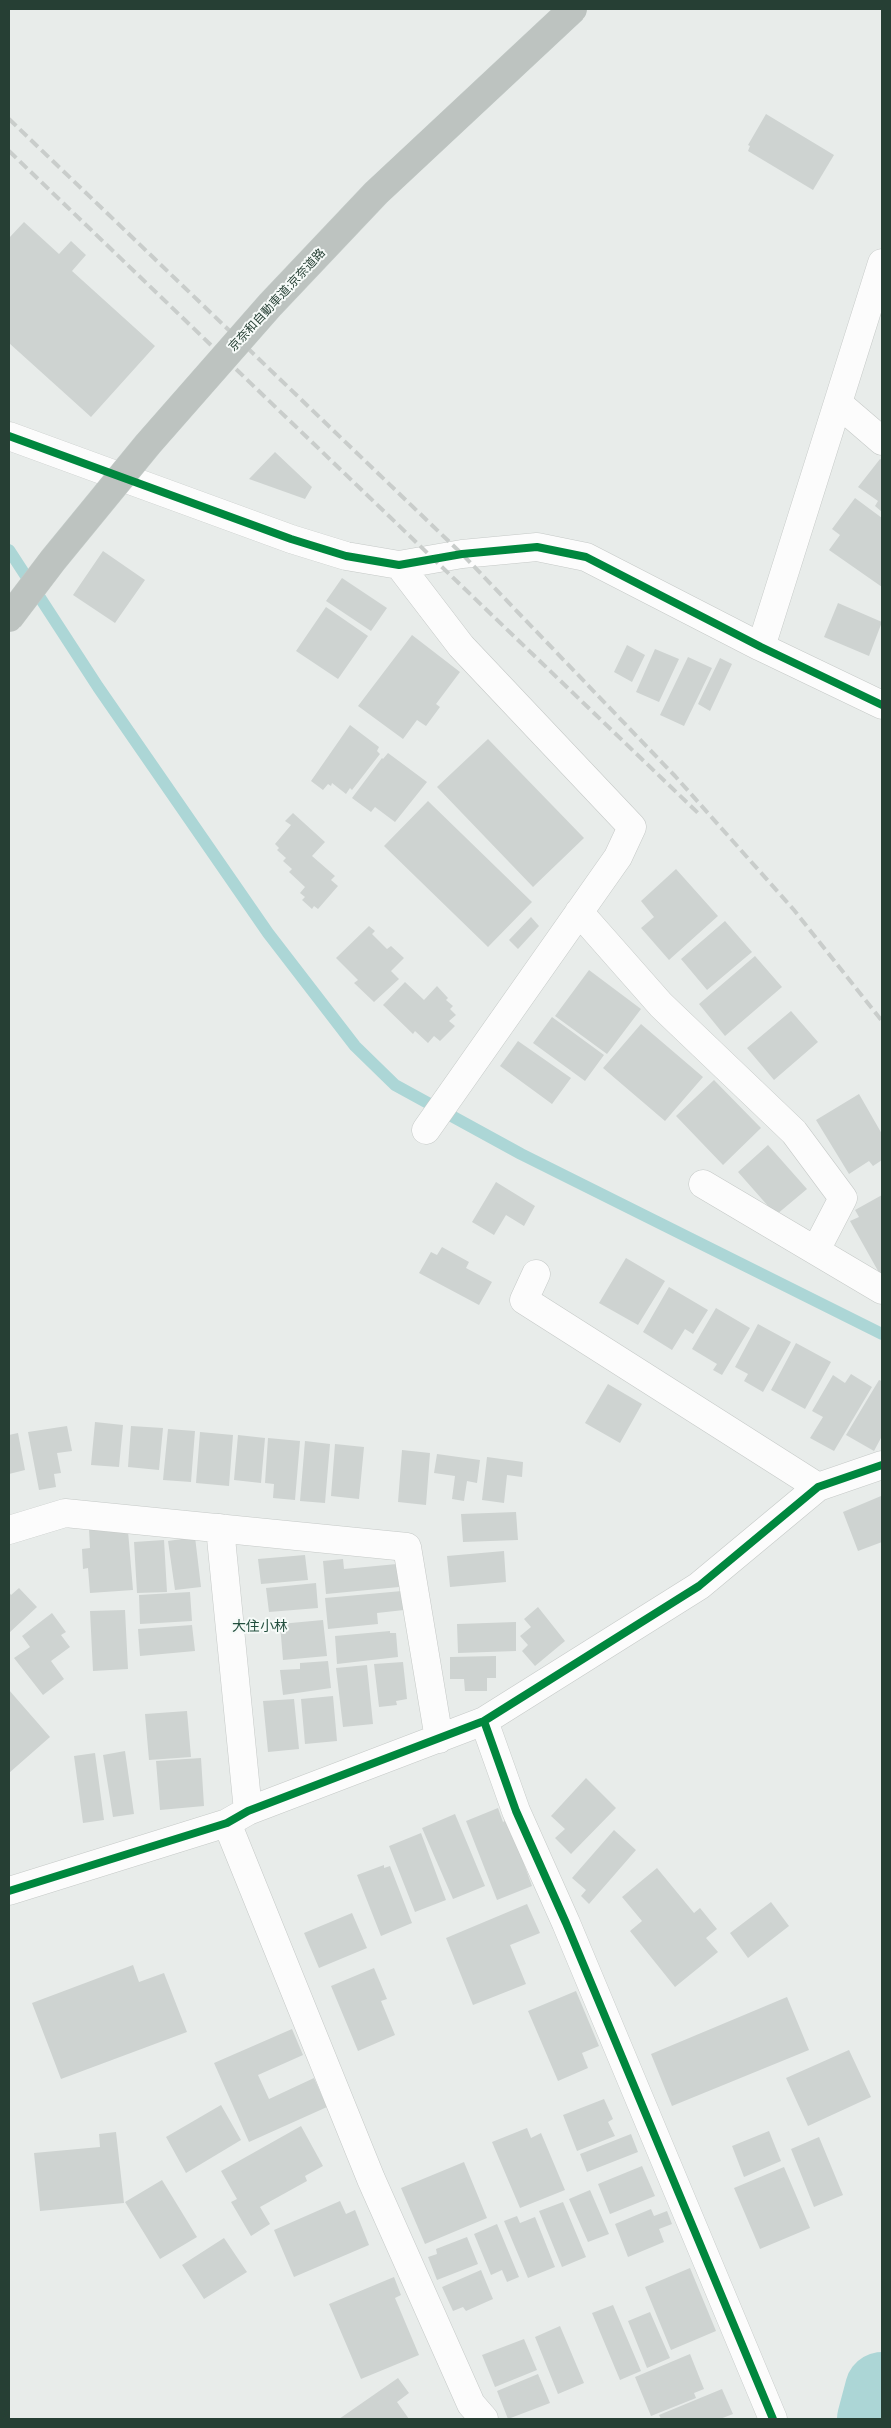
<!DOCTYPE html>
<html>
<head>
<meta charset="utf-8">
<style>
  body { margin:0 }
  #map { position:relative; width:891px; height:2428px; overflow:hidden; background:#e8ecea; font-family:Mulish,sans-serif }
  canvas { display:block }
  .frame { position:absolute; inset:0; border:10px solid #263f34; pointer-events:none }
</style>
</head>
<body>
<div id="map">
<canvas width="891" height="2428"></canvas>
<div class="frame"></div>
</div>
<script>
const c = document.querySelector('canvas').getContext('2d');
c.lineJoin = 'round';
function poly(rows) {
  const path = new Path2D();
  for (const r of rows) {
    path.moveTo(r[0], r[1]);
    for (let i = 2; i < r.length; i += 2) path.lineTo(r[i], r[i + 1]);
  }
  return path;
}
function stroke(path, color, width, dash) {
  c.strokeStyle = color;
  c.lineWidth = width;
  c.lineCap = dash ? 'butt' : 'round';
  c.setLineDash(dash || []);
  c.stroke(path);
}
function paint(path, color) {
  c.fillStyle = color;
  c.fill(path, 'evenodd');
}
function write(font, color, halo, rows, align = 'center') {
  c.font = font + ' Mulish,"Noto Sans JP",sans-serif';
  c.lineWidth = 4;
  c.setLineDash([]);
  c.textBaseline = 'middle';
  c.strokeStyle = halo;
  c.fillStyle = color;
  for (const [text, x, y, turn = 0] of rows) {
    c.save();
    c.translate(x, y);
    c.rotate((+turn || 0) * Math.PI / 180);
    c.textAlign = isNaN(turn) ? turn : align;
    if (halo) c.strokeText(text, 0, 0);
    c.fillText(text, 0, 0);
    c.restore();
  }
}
const stream = poly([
  [9,550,98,687,268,933,355,1046,395,1085,521,1154,882,1334]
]);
const river = poly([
  [874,2419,882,2389]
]);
const building = poly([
  [766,114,834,155,813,190,748,151,750,146,748,145],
  [24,222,59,254,71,241,86,255,72,271,155,346,91,417,9,343,9,238],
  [275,452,312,487,305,499,249,479],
  [880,459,882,460,882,512,875,506,878,501,858,487],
  [855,498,882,518,882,587,829,550,840,535,832,529],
  [103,551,145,580,115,623,73,595],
  [342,578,387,608,371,631,326,601],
  [838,603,882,622,869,656,824,637],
  [326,607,368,636,338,679,296,651],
  [412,635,460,672,436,704,440,707,426,726,417,720,403,739,358,706],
  [627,645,645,655,632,682,614,672],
  [655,649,679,659,659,702,636,692],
  [688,657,712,668,684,726,660,715],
  [720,658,732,664,710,711,698,704],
  [350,725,379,747,377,751,380,754,352,790,350,788,346,794,332,783,331,786,328,784,323,790,311,781],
  [488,739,584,838,533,887,437,787],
  [388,753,427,782,395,822,375,807,371,812,352,798,382,758,383,759],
  [428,801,532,902,488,947,384,846],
  [293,813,325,842,312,856,335,876,331,880,338,886,318,909,314,906,312,909,302,900,305,897,300,893,305,887,289,872,292,869,283,861,286,858,277,850,279,848,275,844,291,825,285,821],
  [676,869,718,916,669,960,641,928,654,917,641,901],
  [531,917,539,926,518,949,509,940],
  [725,921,752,952,707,990,681,959],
  [369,926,375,931,372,934,387,949,391,946,404,958,391,971,399,979,374,1002,354,983,358,980,336,958],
  [755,956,782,987,725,1036,699,1004],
  [589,970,641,1009,607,1054,555,1016],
  [405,982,424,1000,437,986,448,998,446,1000,453,1006,450,1009,456,1015,449,1021,455,1026,440,1041,434,1036,428,1043,415,1031,413,1034,383,1005],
  [791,1011,818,1042,774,1080,747,1048],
  [552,1017,604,1055,585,1081,533,1043],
  [641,1024,703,1077,665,1121,603,1068],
  [518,1041,571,1078,552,1104,500,1066],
  [714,1080,761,1128,723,1165,676,1116],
  [859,1094,882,1134,882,1160,873,1166,869,1161,849,1174,816,1120],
  [768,1145,807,1189,776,1215,738,1172],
  [496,1182,535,1206,524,1226,506,1215,494,1235,472,1222],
  [882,1195,882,1278,850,1221,859,1217,855,1210],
  [442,1247,469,1262,466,1268,492,1282,479,1305,419,1273,431,1252,437,1255],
  [626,1258,665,1281,638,1325,599,1303],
  [669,1287,708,1310,693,1334,685,1329,672,1350,643,1332],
  [716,1308,750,1328,722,1375,713,1370,717,1364,692,1349],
  [758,1324,791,1342,763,1392,744,1381,748,1374,735,1367],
  [796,1343,831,1362,805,1409,771,1390],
  [851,1374,872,1387,834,1451,810,1438,823,1417,812,1411,833,1375,845,1383],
  [879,1380,882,1381,882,1436,874,1451,846,1435],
  [608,1384,642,1404,620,1443,585,1423],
  [95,1422,123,1425,119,1467,91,1465],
  [67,1426,72,1451,57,1453,61,1473,54,1474,56,1487,39,1490,28,1432],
  [131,1426,163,1428,159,1470,128,1467],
  [168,1429,195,1431,191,1482,163,1480],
  [200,1432,233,1435,229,1486,196,1483],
  [18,1433,25,1470,9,1474,9,1435],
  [238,1435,265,1438,261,1483,234,1480],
  [268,1438,300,1441,295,1500,273,1498,274,1484,265,1483],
  [305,1441,330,1444,325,1503,300,1501],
  [335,1444,364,1447,359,1499,331,1496],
  [402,1450,430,1453,426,1505,398,1502],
  [437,1454,480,1460,477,1483,467,1481,464,1501,452,1499,455,1476,434,1473],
  [487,1457,523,1462,522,1477,507,1475,504,1503,482,1500],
  [881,1496,882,1542,858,1551,843,1512],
  [516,1512,518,1540,463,1542,461,1514],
  [113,1527,113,1532,128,1531,133,1590,90,1593,88,1568,83,1569,82,1549,90,1548,89,1529],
  [195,1537,201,1587,175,1590,168,1541],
  [164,1540,167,1592,137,1593,134,1542],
  [504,1551,506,1582,450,1587,447,1556],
  [305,1555,308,1580,261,1584,258,1559],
  [343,1559,344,1569,397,1564,399,1587,326,1594,323,1561],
  [316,1583,318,1608,269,1612,266,1588],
  [19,1588,37,1607,9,1633,9,1592,11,1595],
  [402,1591,404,1610,377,1613,378,1624,328,1629,325,1598],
  [190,1592,192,1621,140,1624,139,1595],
  [538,1607,565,1641,535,1666,522,1651,528,1645,520,1636,531,1627,524,1619],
  [125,1610,128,1669,93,1671,90,1611],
  [52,1613,66,1632,61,1635,70,1647,51,1661,64,1679,43,1695,14,1658,30,1647,22,1636],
  [323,1620,327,1656,283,1660,280,1624],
  [516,1622,516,1651,458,1653,457,1624],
  [192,1625,195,1651,140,1656,138,1629],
  [390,1631,390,1633,396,1633,398,1657,337,1664,335,1636],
  [496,1656,496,1678,487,1678,487,1691,465,1691,464,1679,450,1679,450,1657],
  [328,1661,331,1688,283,1695,280,1670,300,1669,300,1663],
  [403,1662,407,1699,396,1701,397,1705,379,1707,374,1664],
  [367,1665,373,1724,343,1727,336,1668],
  [9,1690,50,1737,9,1773],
  [333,1696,337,1741,305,1744,301,1699],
  [294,1699,299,1749,268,1752,263,1701],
  [187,1711,191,1757,149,1760,145,1714],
  [125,1751,134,1814,113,1817,103,1755],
  [95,1753,104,1820,83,1823,74,1756],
  [201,1758,204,1806,160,1810,156,1761],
  [586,1778,616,1808,571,1854,555,1838,565,1829,551,1816],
  [498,1808,503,1822,508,1819,532,1886,497,1900,466,1821],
  [455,1814,485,1886,453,1899,422,1828],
  [614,1830,636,1850,589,1904,581,1896,586,1890,572,1878],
  [421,1833,446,1900,415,1912,389,1846],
  [384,1865,384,1868,390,1866,412,1923,381,1936,357,1875],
  [657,1868,694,1913,700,1908,717,1929,706,1938,718,1952,675,1987,630,1931,642,1921,622,1897],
  [771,1902,789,1926,748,1958,730,1933],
  [527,1904,540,1933,510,1945,526,1984,473,2005,446,1938],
  [352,1913,367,1948,319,1968,304,1933],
  [133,1965,139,1982,164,1973,187,2032,61,2079,32,2003],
  [374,1968,387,1999,381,2001,395,2035,358,2051,331,1986],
  [576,1991,599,2046,582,2053,588,2068,558,2081,528,2011],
  [787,1997,809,2050,672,2106,651,2054],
  [292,2029,303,2055,258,2075,269,2099,314,2078,327,2107,249,2142,214,2063],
  [849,2050,871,2097,808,2126,786,2078],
  [604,2099,613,2119,608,2122,615,2136,577,2151,563,2115],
  [221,2105,241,2140,186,2173,166,2137],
  [301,2126,323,2166,305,2176,307,2181,260,2207,270,2224,251,2236,231,2202,237,2199,221,2171],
  [527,2128,531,2138,541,2133,565,2190,520,2208,492,2142],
  [769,2131,781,2161,744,2177,732,2146],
  [116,2132,124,2203,40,2211,34,2153,100,2147,99,2134],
  [631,2134,638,2152,587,2172,580,2154],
  [819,2137,843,2195,814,2207,791,2149],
  [464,2162,487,2218,425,2244,401,2188],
  [642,2166,655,2196,610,2214,598,2184],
  [784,2167,810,2228,760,2249,734,2188],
  [162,2180,197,2237,160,2259,125,2202],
  [590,2190,609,2234,588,2242,569,2199],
  [340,2201,346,2214,355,2210,369,2245,294,2277,274,2230],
  [563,2202,586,2257,562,2267,539,2211],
  [651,2209,654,2216,667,2211,672,2224,659,2229,664,2242,628,2257,615,2224],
  [517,2216,520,2223,535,2217,555,2267,528,2278,504,2221],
  [497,2224,519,2277,507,2282,502,2270,491,2275,474,2234],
  [467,2237,478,2264,437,2280,428,2257,437,2254,436,2249],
  [224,2238,247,2272,204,2299,182,2265],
  [690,2268,716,2331,671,2350,645,2287],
  [481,2270,493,2299,466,2311,463,2307,453,2311,442,2287],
  [394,2277,401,2295,395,2298,419,2355,361,2379,329,2304],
  [613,2305,641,2371,620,2380,592,2313],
  [650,2312,670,2358,647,2368,628,2321],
  [560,2326,584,2383,558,2394,535,2337],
  [524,2339,537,2370,495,2387,482,2355],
  [690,2354,704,2389,694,2393,696,2398,651,2416,635,2377],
  [538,2374,550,2403,508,2419,497,2391],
  [398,2378,409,2393,397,2402,409,2419,339,2419],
  [722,2389,733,2414,720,2419,661,2419,659,2415]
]);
const minor = poly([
  [839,404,882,441],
  [9,436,291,539,346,556,399,565,462,554,537,547,586,557,761,647,882,705],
  [399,565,461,646,632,827,618,857,426,1130],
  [761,647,882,263],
  [579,912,661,1005,794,1132,843,1198,816,1250],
  [703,1184,882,1290],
  [536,1274,524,1300,818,1487],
  [220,1528,248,1811],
  [9,1530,65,1513,407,1547,439,1739],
  [484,1721,516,1811,566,1923,773,2419],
  [227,1823,371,2179,471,2404,484,2419],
  [9,1891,227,1823,248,1811,484,1721,699,1586,818,1487,882,1465]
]);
const rail = poly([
  [9,119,462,554,675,776,794,910,882,1021],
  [9,151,699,814]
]);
const highwayBridge = poly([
  [9,618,53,560,148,444,270,305,376,193,573,9]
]);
const cycleway = poly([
  [9,436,291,539,346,556,399,565,462,554,537,547,586,557,761,647,882,705],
  [484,1721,516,1811,566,1923,773,2419],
  [9,1891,227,1823,248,1811,484,1721,699,1586,818,1487,882,1465]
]);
const streetNames = [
  ["京奈和自動車道;京奈道路",277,300,-47]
];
const neighbourhoodNames = [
  ["大住小林",260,1627]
];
stroke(stream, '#acd6d6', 12);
stroke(river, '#acd6d6', 74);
paint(building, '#ced3d1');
stroke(minor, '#c5c9c7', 29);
stroke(minor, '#fcfcfc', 28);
stroke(rail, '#c9cdcb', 4, [10, 5]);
stroke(highwayBridge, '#c3cac7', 29, []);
stroke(highwayBridge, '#bdc3c0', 28);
stroke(cycleway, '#00873e', 8);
write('12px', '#263f34', '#f6faf8', streetNames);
write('14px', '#234f3e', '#f6faf8', neighbourhoodNames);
</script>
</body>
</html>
